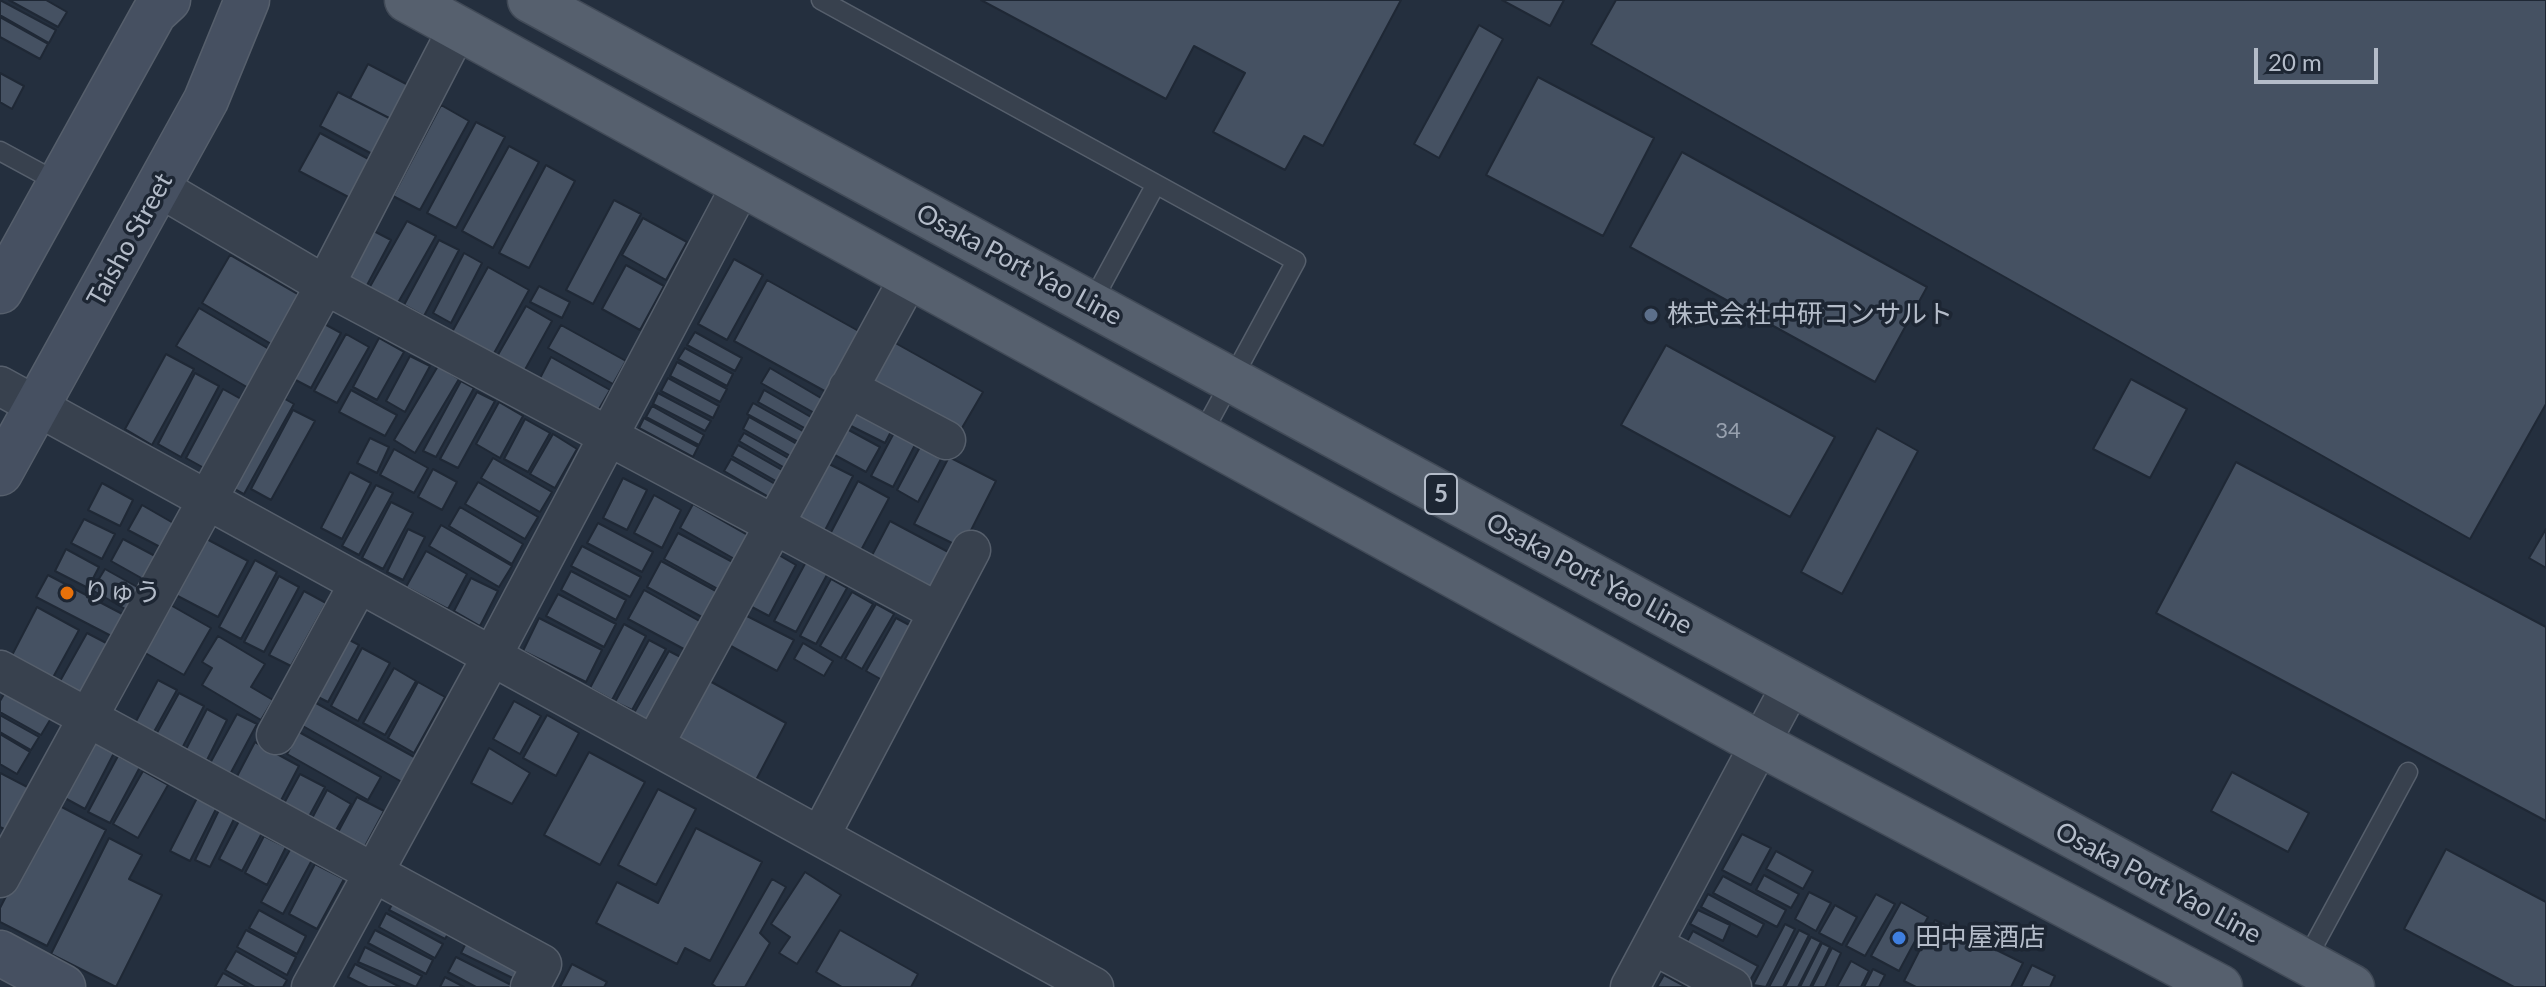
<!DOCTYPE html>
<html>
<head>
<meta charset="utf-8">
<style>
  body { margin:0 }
  #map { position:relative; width:2546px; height:987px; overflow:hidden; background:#242f3e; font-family:Lato,sans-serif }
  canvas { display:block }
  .scale { position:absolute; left:2254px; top:48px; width:124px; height:36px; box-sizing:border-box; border:4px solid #b4bcc9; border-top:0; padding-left:10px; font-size:24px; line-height:28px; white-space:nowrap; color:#b4bcc9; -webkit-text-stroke:6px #1d2633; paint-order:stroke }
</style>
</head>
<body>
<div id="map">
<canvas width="2546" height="987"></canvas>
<div class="scale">20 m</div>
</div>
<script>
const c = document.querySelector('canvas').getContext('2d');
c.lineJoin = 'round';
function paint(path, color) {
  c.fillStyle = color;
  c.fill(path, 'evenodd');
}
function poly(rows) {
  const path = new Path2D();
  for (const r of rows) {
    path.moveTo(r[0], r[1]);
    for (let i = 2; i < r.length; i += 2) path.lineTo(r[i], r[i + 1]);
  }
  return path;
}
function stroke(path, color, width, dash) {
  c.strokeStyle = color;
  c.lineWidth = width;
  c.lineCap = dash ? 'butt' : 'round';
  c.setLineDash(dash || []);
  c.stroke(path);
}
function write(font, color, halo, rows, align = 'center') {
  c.font = font + ' Lato,"Noto Sans JP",sans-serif';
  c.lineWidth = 7;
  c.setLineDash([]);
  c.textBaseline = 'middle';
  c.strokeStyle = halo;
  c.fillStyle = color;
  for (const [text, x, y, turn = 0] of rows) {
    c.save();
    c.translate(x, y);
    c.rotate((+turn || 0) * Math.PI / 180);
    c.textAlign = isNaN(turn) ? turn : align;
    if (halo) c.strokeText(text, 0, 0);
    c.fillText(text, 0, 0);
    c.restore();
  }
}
const building = poly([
  [0,0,56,30,49,43,0,15,0,0],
  [9,0,46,0,67,12,58,27,9,0],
  [981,0,1401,0,1323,146,1304,136,1285,170,1213,132,1245,73,1194,46,1166,99,981,0],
  [1502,0,1564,0,1550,26,1502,0],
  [1616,0,2546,0,2546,404,2470,539,1591,44,1616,0],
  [0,17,48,44,40,59,0,37,0,17],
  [1479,25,1503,39,1439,158,1414,144,1479,25],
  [368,64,412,87,395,121,350,98,368,64],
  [0,73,24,86,12,109,0,102,0,73],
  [1538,77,1654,138,1603,236,1486,175,1538,77],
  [338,92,395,121,376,156,320,126,338,92],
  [441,105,469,121,420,210,393,196,441,105],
  [476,122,505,137,456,228,427,213,476,122],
  [320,133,374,162,354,200,299,171,320,133],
  [509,146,539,162,493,248,462,231,509,146],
  [1682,152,1927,287,1875,382,1630,247,1682,152],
  [546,165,575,181,529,268,499,253,546,165],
  [614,200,641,214,593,304,566,290,614,200],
  [643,218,687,242,666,280,622,255,643,218],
  [407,221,436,236,395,308,367,292,407,221],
  [368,228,391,240,365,289,342,277,368,228],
  [439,240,459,250,424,316,404,305,439,240],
  [464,253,482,263,451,323,433,313,464,253],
  [230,255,306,299,278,348,202,303,230,255],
  [734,259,763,275,727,340,698,324,734,259],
  [626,265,664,286,640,330,602,309,626,265],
  [488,267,529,290,493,355,452,332,488,267],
  [767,280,864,334,830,394,734,341,767,280],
  [539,286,570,302,562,318,530,302,539,286],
  [526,306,552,321,522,375,495,360,526,306],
  [199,308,274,352,252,390,176,346,199,308],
  [319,321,341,333,311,388,288,376,319,321],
  [561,325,626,361,613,384,548,348,561,325],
  [695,332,742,358,735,371,687,345,695,332],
  [346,334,369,347,337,403,314,391,346,334],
  [379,338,404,352,377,400,353,387,379,338],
  [890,340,983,392,959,433,867,381,890,340],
  [1666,345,1835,437,1790,517,1621,425,1666,345],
  [685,348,733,374,727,386,678,359,685,348],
  [166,354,194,369,152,445,125,429,166,354],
  [410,356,430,366,405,412,386,401,410,356],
  [551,357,610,390,595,416,537,384,551,357],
  [677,362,727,389,720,402,670,376,677,362],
  [438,366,459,379,415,453,394,440,438,366],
  [770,368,826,401,818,415,761,383,770,368],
  [195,373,219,386,181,457,158,444,195,373],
  [668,378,719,406,713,418,661,391,668,378],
  [2131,379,2187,409,2150,478,2093,449,2131,379],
  [461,381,474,388,436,457,423,451,461,381],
  [223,389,250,404,213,473,186,458,223,389],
  [351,390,397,415,385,436,339,412,351,390],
  [764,390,816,420,810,431,758,402,764,390],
  [477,392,495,401,458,468,440,459,477,392],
  [658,393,711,421,705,431,653,404,658,393],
  [276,394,294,404,244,494,226,484,276,394],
  [499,402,523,416,500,458,476,444,499,402],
  [753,403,808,434,802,444,747,414,753,403],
  [859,404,896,422,885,443,849,425,859,404],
  [652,406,704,435,699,445,646,417,652,406],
  [293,410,315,421,271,500,251,489,293,410],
  [749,417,802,447,796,459,743,429,749,417],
  [644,418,698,447,693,457,639,428,644,418],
  [525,419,550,433,528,472,504,459,525,419],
  [845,428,880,447,866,472,831,453,845,428],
  [1877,428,1918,451,1842,594,1801,572,1877,428],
  [895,431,916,443,893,487,871,476,895,431],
  [744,433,795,462,790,471,739,441,744,433],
  [553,434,577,449,555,488,530,474,553,434],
  [370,438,389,447,377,473,357,463,370,438],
  [738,445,789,474,783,485,732,456,738,445],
  [920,447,941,459,918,502,897,490,920,447],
  [394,449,428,468,414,493,380,475,394,449],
  [949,457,996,481,962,548,914,524,949,457],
  [493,458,552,492,540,512,481,478,493,458],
  [731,459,782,488,774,500,724,471,731,459],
  [823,461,853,476,822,536,791,520,823,461],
  [2236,462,2546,627,2546,821,2156,613,2236,462],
  [433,469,457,482,442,510,418,497,433,469],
  [350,472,371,483,342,539,321,528,350,472],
  [623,478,647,490,627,530,603,518,623,478],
  [858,481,889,498,859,554,828,538,858,481],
  [478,482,538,517,525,539,465,504,478,482],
  [102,483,133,500,120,526,88,510,102,483],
  [376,485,393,493,359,555,342,546,376,485],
  [654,495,681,510,662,548,634,533,654,495],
  [391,502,413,513,383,569,362,558,391,502],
  [693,504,758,541,745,565,680,528,693,504],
  [142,505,175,524,162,548,128,530,142,505],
  [460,507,523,544,512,564,449,526,460,507],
  [84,519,115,534,102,559,71,543,84,519],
  [890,521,952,554,931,593,869,561,890,521],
  [598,523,653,552,642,572,587,543,598,523],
  [441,525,512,566,499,587,429,546,441,525],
  [408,529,425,537,403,580,387,572,408,529],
  [2546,529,2546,568,2529,558,2546,529],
  [678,533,742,567,727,594,664,559,678,533],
  [201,536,248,561,218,617,170,592,201,536],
  [123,539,155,556,143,579,111,561,123,539],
  [582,546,641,577,630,597,571,566,582,546],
  [66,549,99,567,88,588,55,571,66,549],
  [426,551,467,574,448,609,406,587,426,551],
  [777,554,796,565,769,616,750,606,777,554],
  [255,560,277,572,241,639,219,627,255,560],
  [661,561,725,596,711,622,647,587,661,561],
  [806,562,828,573,796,632,774,621,806,562],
  [105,569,139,588,127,610,92,590,105,569],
  [571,571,626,600,616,620,561,590,571,571],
  [48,575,130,618,119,640,36,597,48,575],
  [279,576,299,587,264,652,244,642,279,576],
  [471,578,498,591,480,626,454,611,471,578],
  [831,579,847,588,816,644,800,636,831,579],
  [644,590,710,627,695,655,628,619,644,590],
  [304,591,326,603,291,666,269,655,304,591],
  [852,592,873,604,841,658,820,646,852,592],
  [558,594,616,624,604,647,546,616,558,594],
  [167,603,211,628,184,675,140,650,167,603],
  [876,604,894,614,862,669,845,659,876,604],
  [37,607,79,630,51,681,10,659,37,607],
  [745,615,794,640,777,671,729,645,745,615],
  [539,618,602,650,586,682,523,651,539,618],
  [896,618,915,628,884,681,866,671,896,618],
  [624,624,646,636,612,700,590,688,624,624],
  [87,633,112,646,83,697,59,683,87,633],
  [338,634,359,645,328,702,306,691,338,634],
  [218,636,265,664,251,687,273,700,261,720,202,685,212,668,202,662,218,636],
  [649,640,666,649,632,710,615,702,649,640],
  [803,643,833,661,824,676,794,659,803,643],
  [362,648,390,663,358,721,331,706,362,648],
  [669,651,692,663,657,726,634,713,669,651],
  [394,668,416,681,385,735,363,723,394,668],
  [706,679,786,723,756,780,675,737,706,679],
  [158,680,177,690,150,739,132,729,158,680],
  [418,682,445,697,414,753,388,738,418,682],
  [7,689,53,715,41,735,0,712,0,701,7,689],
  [179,693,204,706,179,754,153,740,179,693],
  [307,698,416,758,402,782,294,721,307,698],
  [514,701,541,716,520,754,493,739,514,701],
  [207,709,227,720,204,766,183,755,207,709],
  [237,714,257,724,228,778,208,767,237,714],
  [0,715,39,737,31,750,0,732,0,715],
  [547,715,579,733,556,776,523,758,547,715],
  [299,732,381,777,368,800,287,754,299,732],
  [0,734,30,752,17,774,0,764,0,734],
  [92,741,114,753,85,809,63,797,92,741],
  [255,742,299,766,277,808,233,784,255,742],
  [489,748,530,773,512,804,471,783,489,748],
  [589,752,645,782,600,865,544,835,589,752],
  [118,756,140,767,110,823,88,812,118,756],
  [143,771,168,785,138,838,113,824,143,771],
  [2232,772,2309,813,2288,852,2211,811,2232,772],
  [0,773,35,791,13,833,0,827,0,773],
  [300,774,325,787,306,822,281,809,300,774],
  [658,789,696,809,656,885,618,865,658,789],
  [327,790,351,804,332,837,309,824,327,790],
  [198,796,218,805,190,861,170,851,198,796],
  [357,797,384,811,363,850,336,836,357,797],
  [54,803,106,830,47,946,0,922,0,908,54,803],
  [220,808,236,815,210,867,195,860,220,808],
  [239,821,262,833,242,871,219,859,239,821],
  [696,828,762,862,710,961,685,948,677,964,596,923,617,882,658,903,696,828],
  [1742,834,1771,848,1751,885,1722,870,1742,834],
  [264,836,286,847,267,885,245,873,264,836],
  [109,838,142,855,129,879,162,895,116,987,51,954,109,838],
  [291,848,312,860,283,914,261,902,291,848],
  [2446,849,2546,902,2546,987,2514,987,2404,929,2446,849],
  [1776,851,1813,871,1803,889,1766,869,1776,851],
  [315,864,344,879,317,929,289,914,315,864],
  [805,872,841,895,797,964,779,953,790,937,771,924,805,872],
  [1764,875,1799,894,1791,908,1756,890,1764,875],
  [1723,876,1786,910,1777,927,1713,893,1723,876],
  [772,879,786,887,760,933,770,943,745,987,716,987,712,984,772,879],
  [1809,892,1831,903,1816,931,1795,919,1809,892],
  [1708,894,1764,924,1757,937,1701,907,1708,894],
  [1876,894,1895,904,1865,956,1846,946,1876,894],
  [396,897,452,927,445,939,389,910,396,897],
  [1901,902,1928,917,1899,971,1871,956,1901,902],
  [1835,905,1857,917,1842,945,1819,933,1835,905],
  [259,910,306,936,297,954,249,928,259,910],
  [1698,910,1730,925,1723,941,1690,924,1698,910],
  [386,913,443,944,435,958,379,927,386,913],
  [1935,920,2023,963,2011,987,1916,987,1904,981,1935,920],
  [1785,924,1795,929,1766,987,1753,985,1785,924],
  [246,930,296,957,287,975,237,947,246,930],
  [375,930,433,960,426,974,368,943,375,930],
  [840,930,918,974,911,987,842,987,816,972,840,930],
  [1799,930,1809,935,1783,987,1769,987,1799,930],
  [1693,931,1758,966,1748,984,1683,949,1693,931],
  [469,937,530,967,523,983,461,953,469,937],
  [1811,937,1821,942,1798,987,1785,987,1811,937],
  [1822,943,1830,947,1810,987,1800,987,1822,943],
  [365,947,422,976,416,987,358,962,365,947],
  [1832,948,1841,953,1825,987,1812,987,1832,948],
  [236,951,287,980,283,987,255,987,225,970,236,951],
  [456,957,515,987,476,987,448,972,456,957],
  [1851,961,1869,971,1861,987,1837,987,1851,961],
  [355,964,400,987,368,987,348,977,355,964],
  [572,964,607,982,604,987,560,987,572,964],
  [2032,965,2055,976,2050,987,2021,987,2032,965],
  [1873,969,1885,975,1879,987,1864,987,1873,969],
  [223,973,248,987,215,987,223,973],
  [1664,975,1686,987,1657,987,1664,975],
  [445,977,464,987,440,987,445,977]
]);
const lane = poly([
  [821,0,1296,261,1200,438],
  [0,151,59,183],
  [1091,304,1156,184],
  [2305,962,2408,772]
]);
const street = poly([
  [160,188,325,285,938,612],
  [0,386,1094,987],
  [848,388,946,440],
  [0,670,542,964,530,987],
  [276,735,359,583],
  [654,745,909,278],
  [820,836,971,550],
  [0,878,325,285,458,28],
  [1653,945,1732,987],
  [311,987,492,656,742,184],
  [1630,987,1792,684]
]);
const secondary = poly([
  [0,291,154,13,168,0],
  [0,473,206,100,247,0],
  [0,953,63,987]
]);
const primary = poly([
  [407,0,1762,745,2220,987],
  [530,0,2352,987]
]);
const markers = [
  [1651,315,8,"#5c6f8a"],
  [67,593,8,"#e8710a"],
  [1899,938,8,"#3f7fe0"]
];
const numberNames = [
  ["34",1728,431]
];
const shields = [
  [1441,494,32]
];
const shieldNames = [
  ["5",1441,494]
];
const streetNames = [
  ["Taisho Street",130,240,-61],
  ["Osaka Port Yao Line",1019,265,28],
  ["Osaka Port Yao Line",1589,574,28],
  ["Osaka Port Yao Line",2158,883,28]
];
const poiNames = [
  ["株式会社中研コンサルト",1667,315],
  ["りゅう",83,593],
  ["田中屋酒店",1915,938]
];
paint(building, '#455162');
stroke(building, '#1f2835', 2);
stroke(lane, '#565f6c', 21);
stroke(street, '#565f6c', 41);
stroke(secondary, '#565f6c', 47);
stroke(primary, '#414a57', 47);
stroke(lane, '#38414e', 18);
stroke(street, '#38414e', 38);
stroke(secondary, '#465061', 44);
stroke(primary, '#56606e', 44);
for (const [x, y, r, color] of markers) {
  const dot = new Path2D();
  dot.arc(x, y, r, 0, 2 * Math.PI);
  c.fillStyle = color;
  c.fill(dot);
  stroke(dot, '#1d2633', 3);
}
write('22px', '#98a1af', null, numberNames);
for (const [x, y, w] of shields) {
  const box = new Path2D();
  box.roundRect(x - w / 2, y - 20, w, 40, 6);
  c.fillStyle = '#1d2633';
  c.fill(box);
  stroke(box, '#b4bcc9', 2);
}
write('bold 24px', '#b4bcc9', null, shieldNames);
write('26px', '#b4bcc9', '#1d2633', streetNames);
write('26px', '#b4bcc9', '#1d2633', poiNames, 'left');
</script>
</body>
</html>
